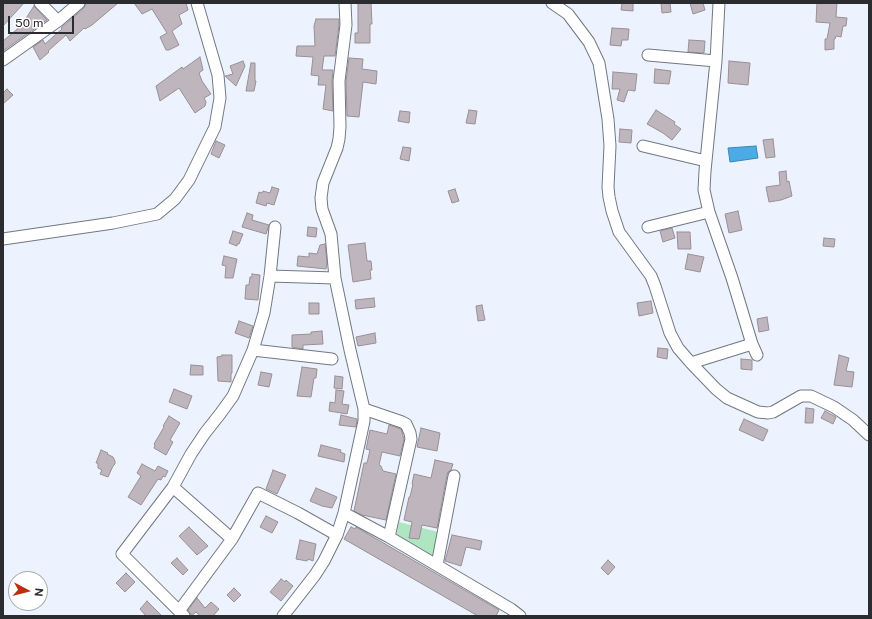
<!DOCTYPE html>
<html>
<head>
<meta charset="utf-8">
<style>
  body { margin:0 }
  #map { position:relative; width:872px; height:619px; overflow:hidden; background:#ecf3fe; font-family:"Public Sans",sans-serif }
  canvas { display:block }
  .frame { position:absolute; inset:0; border:4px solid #2a2c30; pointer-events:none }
  .north { position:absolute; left:8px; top:571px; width:40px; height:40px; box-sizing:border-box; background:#fff; border:1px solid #aaabac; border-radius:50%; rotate:97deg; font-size:11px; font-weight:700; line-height:16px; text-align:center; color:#2a2c30 }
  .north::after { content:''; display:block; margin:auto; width:14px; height:18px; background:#ba2f0d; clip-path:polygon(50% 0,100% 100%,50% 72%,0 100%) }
  .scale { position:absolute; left:8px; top:16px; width:66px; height:18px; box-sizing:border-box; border:2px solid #2a2c30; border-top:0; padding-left:5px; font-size:12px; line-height:14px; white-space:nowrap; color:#2a2c30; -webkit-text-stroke:3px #fff; paint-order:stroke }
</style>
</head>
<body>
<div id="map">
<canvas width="872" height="619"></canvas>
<div class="frame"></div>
<div class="north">N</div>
<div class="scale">50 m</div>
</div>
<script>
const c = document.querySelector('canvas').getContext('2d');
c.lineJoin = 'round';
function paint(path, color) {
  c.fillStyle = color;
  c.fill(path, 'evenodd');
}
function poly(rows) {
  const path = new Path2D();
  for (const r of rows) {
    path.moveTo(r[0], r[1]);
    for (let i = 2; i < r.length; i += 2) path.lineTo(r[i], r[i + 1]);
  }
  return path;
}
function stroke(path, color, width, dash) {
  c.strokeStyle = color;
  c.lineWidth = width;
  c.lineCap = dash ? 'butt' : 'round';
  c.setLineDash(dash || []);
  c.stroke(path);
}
const green = poly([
  [399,522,438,532,434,557,396,537]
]);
const water = poly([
  [756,146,758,158,730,162,728,148,756,146]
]);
const building = poly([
  [3,3,24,3,3,26,3,3],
  [86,3,118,3,92,25,85,29,84,28,70,41,66,35,48,51,49,52,40,60,33,47,43,40,45,44,62,29,61,28,84,8,86,3],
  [134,3,186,3,188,10,179,15,182,24,172,31,179,45,169,50,166,50,160,37,167,33,152,9,142,14,134,3],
  [358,3,371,3,372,24,370,24,370,43,355,43,355,33,358,33,358,3],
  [622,3,633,3,633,11,621,10,622,3],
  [661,3,670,3,671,12,662,13,661,3],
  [690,3,703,3,705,10,693,14,690,3],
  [817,3,837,3,836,17,847,18,846,26,843,26,841,37,836,36,835,39,834,39,834,49,825,50,825,39,827,39,830,23,816,22,817,3],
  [34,6,47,20,3,51,3,41,21,26,34,6],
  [316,19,339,19,339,25,335,56,324,56,322,70,333,70,332,81,333,111,323,109,326,85,318,85,319,76,311,75,313,57,296,56,297,46,315,46,314,26,316,19],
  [612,28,629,29,628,40,622,40,621,46,610,45,612,28],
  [689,40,705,41,704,53,688,52,689,40],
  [200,57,203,70,199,73,202,81,211,94,204,98,206,102,205,106,195,113,179,88,160,101,156,86,182,67,183,69,200,57],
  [349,58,363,59,362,69,377,71,376,84,363,82,359,117,347,116,346,81,349,58],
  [243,61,245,66,236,86,225,76,233,74,230,66,243,61],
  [729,61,750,63,748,85,728,83,729,61],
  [251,63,255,63,255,81,256,81,254,91,246,91,251,63],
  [655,69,671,71,669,84,654,83,655,69],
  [613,72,637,74,635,91,628,90,624,102,617,100,620,89,612,89,613,72],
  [7,89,13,95,3,104,3,93,7,89],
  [469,110,477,111,475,124,466,123,469,110],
  [656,110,675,122,674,124,681,129,672,140,663,133,647,124,656,110],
  [400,111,410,112,409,123,398,121,400,111],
  [620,129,632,130,631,143,619,142,620,129],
  [773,139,775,157,766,158,763,140,773,139],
  [216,141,225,145,219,158,211,154,216,141],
  [403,147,411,148,409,161,400,159,403,147],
  [786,171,787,182,789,181,792,196,781,200,769,202,766,187,780,185,779,172,786,171],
  [272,187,279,189,274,205,267,203,266,206,256,203,259,192,262,193,263,191,270,193,272,187],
  [455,189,459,201,452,203,448,191,455,189],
  [738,211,742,230,729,233,725,214,738,211],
  [247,213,253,215,252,220,269,225,266,234,242,227,247,213],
  [308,227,317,228,316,237,307,236,308,227],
  [672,228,675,238,663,242,660,231,672,228],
  [233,231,243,234,239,244,237,244,237,246,229,243,233,231],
  [677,232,690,232,691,249,678,249,677,232],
  [824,238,835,239,834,247,823,246,824,238],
  [365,243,367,261,371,261,372,270,370,270,371,279,353,282,351,268,348,245,365,243],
  [325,244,327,262,326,269,297,266,298,256,309,257,309,253,317,254,320,245,325,244],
  [688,254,704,257,700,272,685,269,688,254],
  [224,256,237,259,233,278,225,278,226,266,222,265,224,256],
  [252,274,260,275,258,300,245,299,246,285,249,285,250,277,252,277,252,274],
  [374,298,375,307,356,309,355,300,374,298],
  [651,301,653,313,639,316,637,303,651,301],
  [309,303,319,303,319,314,309,314,309,303],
  [482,305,485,320,478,321,476,306,482,305],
  [767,317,769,330,759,332,757,319,767,317],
  [239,321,253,326,249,338,235,333,239,321],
  [322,331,323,344,303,345,303,349,292,347,292,335,311,334,311,332,322,331],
  [375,333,376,343,358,346,356,337,375,333],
  [658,348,668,349,667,359,657,357,658,348],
  [222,355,232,355,232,373,231,374,231,382,218,381,217,357,222,356,222,355],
  [839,355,849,358,846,371,854,372,852,387,834,385,839,355],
  [741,359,752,360,752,370,741,369,741,359],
  [191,365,203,366,203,375,190,375,191,365],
  [302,367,317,369,316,378,314,378,311,397,297,396,302,367],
  [261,372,272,374,269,387,258,385,261,372],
  [335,376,343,377,342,389,334,388,335,376],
  [174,389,192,396,187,409,169,402,174,389],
  [336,390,344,391,342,404,349,405,347,414,329,411,330,402,335,403,336,390],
  [806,408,814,409,813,423,805,423,806,408],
  [825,411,836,417,833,424,821,418,825,411],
  [341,415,357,419,356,427,339,425,341,415],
  [169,416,180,423,170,440,173,442,166,455,154,448,155,445,154,444,164,427,163,426,169,416],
  [744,419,768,430,763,441,739,430,744,419],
  [389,425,401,429,404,439,400,456,382,452,379,465,381,466,383,471,396,474,386,520,362,515,354,511,364,463,367,463,370,450,366,449,370,430,387,434,389,425],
  [421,428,440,433,437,451,417,447,421,428],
  [321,445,341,450,340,452,345,454,344,462,318,456,321,445],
  [101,450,108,453,107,454,113,457,115,461,115,464,113,466,108,477,100,474,102,470,98,468,98,463,96,463,101,450],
  [435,460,453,464,451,470,448,472,447,475,437,528,422,525,419,539,409,538,412,522,404,520,409,497,410,497,413,484,412,484,414,474,431,478,435,460],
  [142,464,155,471,158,466,168,471,165,477,163,476,161,480,158,479,141,505,128,497,141,476,137,473,142,464],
  [273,470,286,475,277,494,266,489,273,470],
  [316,488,337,497,332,508,322,506,310,501,316,488],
  [266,516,278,522,272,533,260,527,266,516],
  [189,527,208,546,197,555,179,536,189,527],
  [351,527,355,529,356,527,368,534,499,610,496,616,478,616,344,539,351,527],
  [452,535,482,541,480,550,466,547,461,566,445,561,452,535],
  [300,540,316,544,313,561,308,559,307,561,296,559,300,540],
  [177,558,188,570,183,575,171,563,177,558],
  [608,560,615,567,608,575,601,568,608,560],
  [126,573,135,582,125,592,116,583,126,573],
  [281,579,285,582,286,580,293,586,281,601,270,592,281,579],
  [234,588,241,595,234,602,227,595,234,588],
  [197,598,205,608,211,602,219,609,213,616,199,616,199,615,196,612,191,616,191,614,188,610,197,598],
  [147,601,162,616,146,616,140,609,147,601]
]);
const minor = poly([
  [40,3,58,21],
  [552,3,568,14,589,42,599,63,608,119,610,146,608,187,609,197,612,211,619,232,651,276,655,286,670,333,678,348,691,363,716,389,727,398,758,412,768,413,773,412,801,396,811,396,834,407,853,420,869,435],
  [719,3,716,61,705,171,704,190,709,212,732,278,752,344,757,355],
  [648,55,716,61],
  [3,60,58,21,79,3],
  [643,146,706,161],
  [648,227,709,212],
  [3,239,113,223,157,214,175,199,189,180,215,127,220,98,218,75,197,3],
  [270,276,335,278],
  [253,350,332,359],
  [691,363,752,344],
  [364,409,402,422,406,424,410,433,411,439,389,537],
  [173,487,232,539],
  [344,513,389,537,511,609,520,616],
  [437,565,454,476],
  [179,611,232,539,258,493,298,513,337,535],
  [184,616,122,554,173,487,191,454,205,433,220,414,233,396,253,350,264,313,270,276,275,227],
  [283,616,315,575,324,561,337,535,344,513,364,421,364,409,350,350,335,278,331,234,322,209,321,198,323,183,337,148,339,139,340,127,339,81,346,25,345,3]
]);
paint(green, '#aee6c2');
paint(water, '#4aabe6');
stroke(water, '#4085af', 1);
paint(building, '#bfb5bc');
stroke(building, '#998f97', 1);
stroke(minor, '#727882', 13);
stroke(minor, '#fff', 11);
</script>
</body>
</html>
